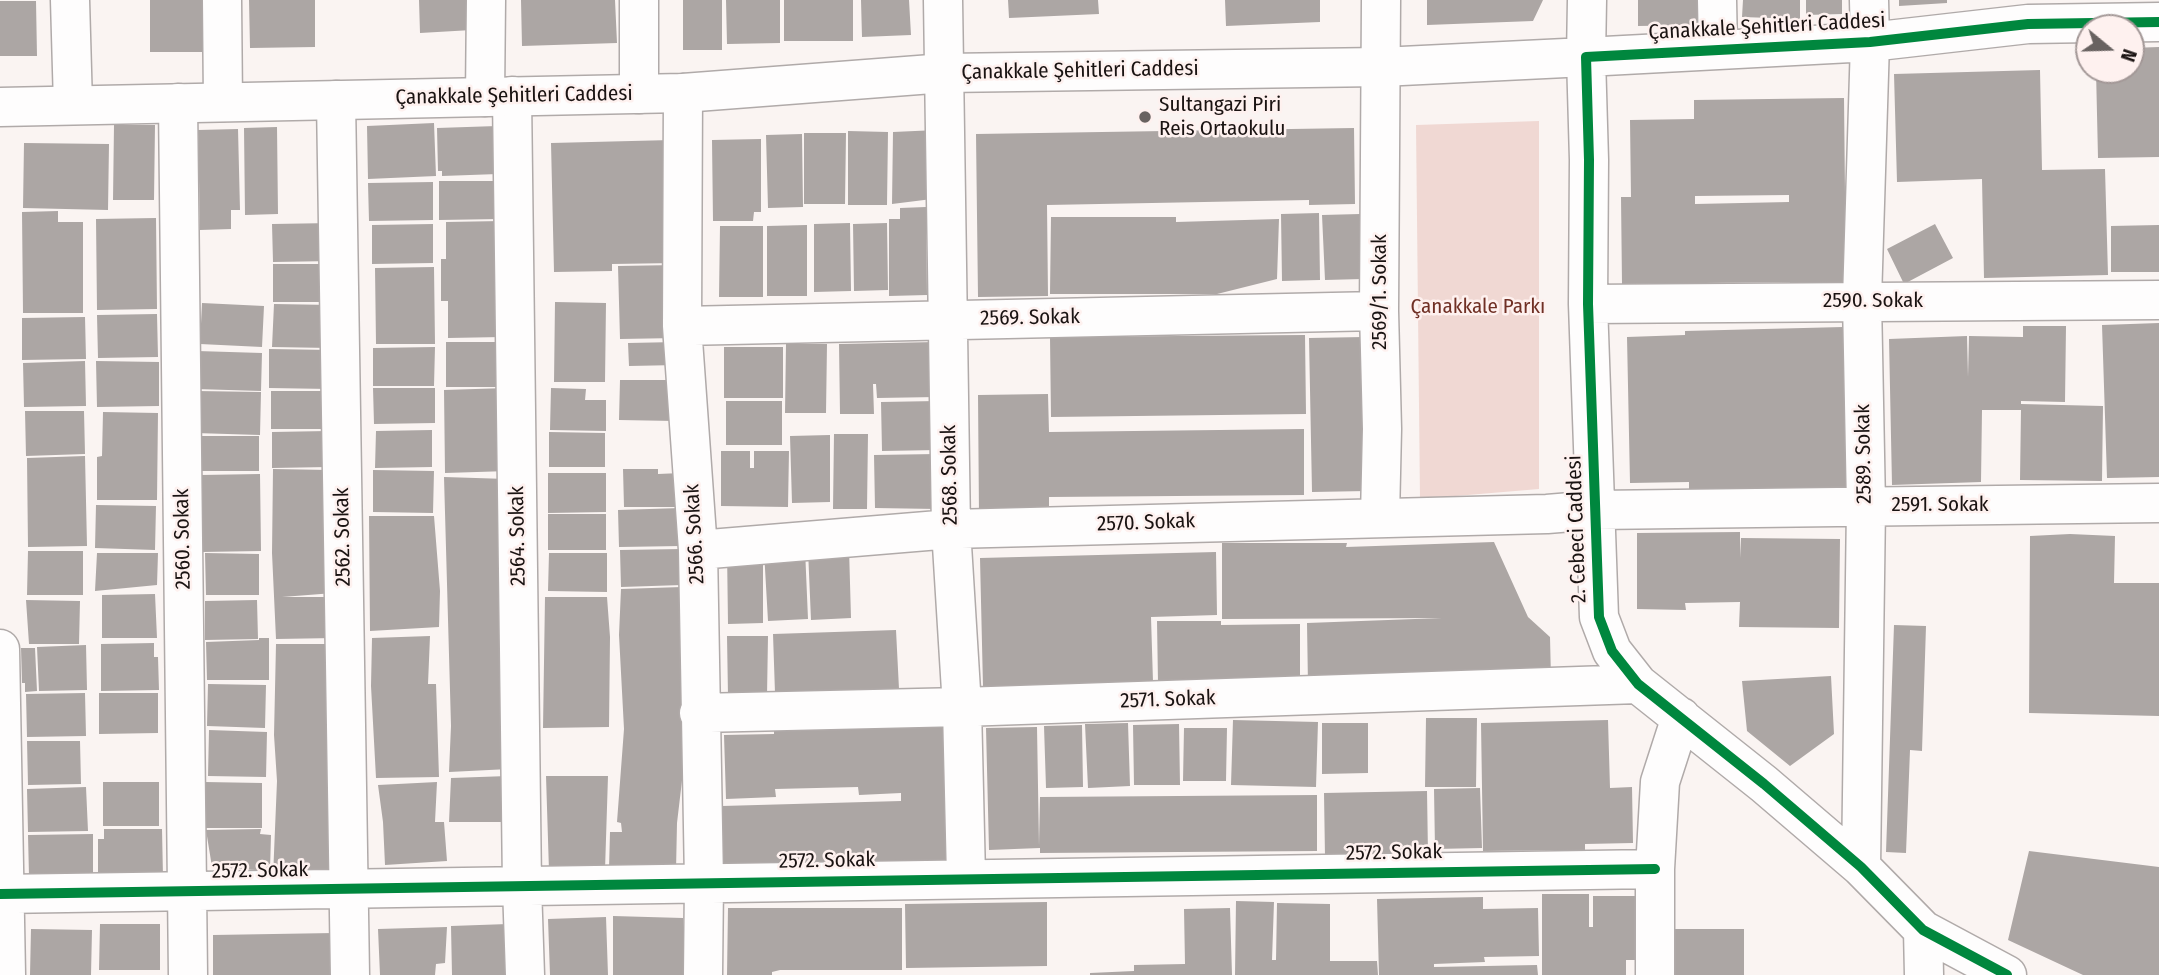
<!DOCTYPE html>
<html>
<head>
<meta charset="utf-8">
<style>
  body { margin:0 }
  #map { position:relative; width:2159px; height:975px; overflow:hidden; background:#faf4f2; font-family:"Fira Sans Condensed",sans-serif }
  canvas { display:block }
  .north { position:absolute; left:2075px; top:14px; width:70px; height:70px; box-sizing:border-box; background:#fef1ef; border:2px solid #a39897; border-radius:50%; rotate:109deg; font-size:19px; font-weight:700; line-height:28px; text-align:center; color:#1a1312 }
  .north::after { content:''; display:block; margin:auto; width:24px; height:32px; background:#686260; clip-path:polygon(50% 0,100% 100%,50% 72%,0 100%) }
</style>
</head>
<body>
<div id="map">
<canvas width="2159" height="975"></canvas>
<div class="north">N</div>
</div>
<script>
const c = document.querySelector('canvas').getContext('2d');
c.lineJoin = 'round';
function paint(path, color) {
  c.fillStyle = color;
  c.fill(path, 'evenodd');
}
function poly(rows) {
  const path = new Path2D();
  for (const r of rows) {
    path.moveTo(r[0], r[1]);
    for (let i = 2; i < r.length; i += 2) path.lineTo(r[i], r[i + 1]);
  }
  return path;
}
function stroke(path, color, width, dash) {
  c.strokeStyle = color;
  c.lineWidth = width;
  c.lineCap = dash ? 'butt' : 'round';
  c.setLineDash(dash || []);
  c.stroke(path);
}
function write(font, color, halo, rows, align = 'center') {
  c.font = font + ' "Fira Sans Condensed",sans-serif';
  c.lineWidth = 5;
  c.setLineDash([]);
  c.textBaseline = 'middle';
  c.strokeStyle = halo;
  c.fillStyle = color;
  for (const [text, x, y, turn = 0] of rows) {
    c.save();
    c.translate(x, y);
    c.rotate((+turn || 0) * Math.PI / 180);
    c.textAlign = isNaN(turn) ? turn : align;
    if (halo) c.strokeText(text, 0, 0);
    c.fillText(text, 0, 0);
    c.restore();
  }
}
const green = poly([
  [1539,121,1539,489,1420,499,1416,125]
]);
const building = poly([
  [150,0,210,0,210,52,150,52],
  [249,0,315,0,315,47,250,48],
  [419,0,470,0,472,30,420,33],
  [521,0,615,0,617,43,522,46],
  [683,0,722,0,722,50,683,50],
  [726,0,780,0,780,43,727,44],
  [784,0,853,0,853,41,784,41],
  [861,0,909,0,911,35,862,37],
  [1008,0,1098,0,1099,14,1009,18],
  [1225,0,1320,0,1320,22,1226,26],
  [1427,0,1543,0,1533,21,1427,25],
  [1638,0,1698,0,1699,25,1638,26],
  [1743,0,1800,0,1800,19,1742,17],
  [1806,0,1842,0,1842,14,1806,15],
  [1899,0,1947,0,1947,3,1899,6],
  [0,1,36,1,37,56,0,56],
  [2159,47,2159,157,2098,158,2096,70,2131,70,2131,48],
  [2040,70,2042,170,2105,169,2108,275,1984,278,1982,179,1897,182,1894,74],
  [1844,98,1846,288,1790,289,1790,282,1622,284,1621,197,1631,197,1630,120,1694,119,1694,100],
  [1789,195,1789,202,1695,204,1695,196],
  [434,123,436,176,368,179,367,126],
  [114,125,155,125,154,200,113,200],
  [497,126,498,174,442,176,442,171,438,171,437,128],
  [277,127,278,214,245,215,244,128],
  [1354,128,1355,204,1309,205,1309,200,1047,205,1048,296,978,297,976,134],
  [238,129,240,210,231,210,231,229,200,230,198,130],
  [937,130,940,198,892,204,893,132],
  [848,131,888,132,887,205,848,205],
  [804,133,846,133,845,204,804,204],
  [802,134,803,207,768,208,766,135],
  [761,139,761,212,754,212,753,221,713,221,712,140],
  [672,140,675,263,612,264,612,271,554,272,551,143],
  [24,143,109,144,108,210,23,208],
  [439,181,500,181,500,219,439,220],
  [433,182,433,220,369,221,368,183],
  [926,207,927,295,889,296,889,219,900,219,900,208],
  [58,211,58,222,83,222,83,313,23,313,22,212],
  [1319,213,1320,280,1282,281,1281,214],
  [1360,214,1362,279,1325,280,1322,215],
  [1051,217,1176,217,1176,222,1279,219,1277,279,1217,294,1050,294],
  [156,218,157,309,97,310,96,219],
  [502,221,502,337,448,338,448,301,441,301,441,259,446,259,446,222],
  [333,223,333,261,273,262,272,224],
  [850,223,851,291,814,292,814,224],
  [887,223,888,290,854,291,853,224],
  [433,224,433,263,372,264,372,225],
  [1935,224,1953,258,1904,284,1887,249],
  [807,225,807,296,767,296,767,226],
  [2159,225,2159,272,2111,272,2111,226],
  [720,226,763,226,763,297,719,297],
  [273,264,332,264,332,302,273,302],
  [676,265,677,338,620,339,618,266],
  [434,267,435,344,376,344,375,268],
  [555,302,606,303,605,382,554,382],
  [202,303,264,306,262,347,200,344],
  [274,304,332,305,330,348,272,347],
  [157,314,158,357,98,358,97,315],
  [85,317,86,359,22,360,22,318],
  [2159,323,2159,477,2107,478,2102,325],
  [2023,326,2066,326,2065,402,2021,401,2021,404,2103,406,2102,481,2020,480,2021,410,1982,410,1981,482,1892,485,1889,339,1967,336,1968,377,1969,336,2023,337],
  [1843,327,1846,488,1689,491,1689,482,1630,483,1627,337,1685,335,1685,331],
  [1305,335,1306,414,1051,417,1050,337],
  [1364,337,1367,491,1312,492,1309,338],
  [446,342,501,342,501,387,446,387],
  [677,342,678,365,629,366,628,343],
  [936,342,937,397,877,398,876,384,873,384,874,414,840,414,839,344],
  [786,344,827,344,826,413,785,413],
  [435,347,434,386,373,386,373,348],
  [724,347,783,347,783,398,724,398],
  [269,349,330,350,330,389,269,388],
  [197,351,262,353,261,391,196,389],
  [85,361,86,406,24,407,23,363],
  [96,361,159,362,159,406,97,407],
  [620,380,675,380,675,421,619,420],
  [373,388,435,388,435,423,374,424],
  [507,388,509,471,445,473,444,390],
  [551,388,586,389,585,400,606,400,606,431,550,430],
  [196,391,261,392,260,435,195,433],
  [271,391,325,391,325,429,271,429],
  [1048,394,1049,432,1304,429,1304,495,1049,497,1049,515,979,516,978,395],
  [726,401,782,401,782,445,726,445],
  [937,401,938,450,882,451,881,402],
  [25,411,84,411,85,454,26,456],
  [103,412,158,413,157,500,97,500,97,457,102,456],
  [432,430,432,467,375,468,376,431],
  [328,431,328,467,272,468,272,432],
  [549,432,605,433,605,467,549,467],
  [834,434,868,434,867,509,833,509],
  [830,435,830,502,792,503,790,436],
  [196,436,259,436,259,471,196,471],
  [721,451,750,451,750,468,754,468,754,451,789,451,788,507,721,506],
  [936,454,937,509,875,508,874,455],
  [85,456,87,546,28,547,27,458],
  [273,469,329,470,334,593,282,597,334,597,335,638,276,639,272,553],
  [623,469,658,469,658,474,681,473,681,507,624,507],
  [373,470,434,471,433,513,373,512],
  [548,473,606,473,606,512,548,513],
  [260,474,261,551,202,552,201,475],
  [444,477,507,479,509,769,449,772,451,726],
  [96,505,156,506,155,550,95,548],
  [681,508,681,546,619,547,618,510],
  [548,514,606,514,606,550,548,550],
  [369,516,434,516,440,591,439,627,370,631],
  [1740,532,1740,558,1741,538,1840,539,1839,628,1739,627,1740,602,1685,603,1686,610,1637,609,1637,533],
  [2070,534,2115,536,2114,583,2159,583,2159,716,2029,713,2030,536],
  [1494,542,1528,617,1550,637,1551,679,1308,686,1307,623,1442,618,1222,619,1222,543,1347,543,1346,547],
  [849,548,851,618,811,620,808,550],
  [682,549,682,585,621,587,620,550],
  [805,549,808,619,768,621,764,551],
  [727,550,763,550,763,623,728,624],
  [28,551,83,551,83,595,27,595],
  [1216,552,1217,615,1151,617,1153,682,983,687,980,558],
  [97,553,158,553,157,585,95,591],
  [205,553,259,554,259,595,206,595],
  [549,553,607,553,607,592,548,591],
  [682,587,685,694,681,727,683,772,677,823,676,871,609,869,610,832,622,832,621,823,617,822,624,729,619,635,621,589],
  [155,594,157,638,102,638,102,595],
  [545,597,607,597,610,637,609,727,543,728],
  [26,600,80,601,79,644,29,644],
  [257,600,258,639,205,640,205,601],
  [1157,621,1221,621,1221,625,1300,624,1300,682,1158,683],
  [1894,625,1926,626,1922,751,1910,750,1906,853,1886,852],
  [896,630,899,689,775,693,773,634],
  [430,636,428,684,436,684,439,777,376,778,371,686,372,638],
  [727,636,768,636,767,696,728,696],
  [259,638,269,638,269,680,207,680,206,642,259,640],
  [154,643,154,657,158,657,159,690,101,691,101,644],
  [276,644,331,644,336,878,273,877,277,781,274,735],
  [86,645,87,690,39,691,37,647],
  [21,648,35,648,37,691,25,692,25,683,22,683],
  [1831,676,1834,734,1790,766,1747,731,1742,681],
  [208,684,266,685,265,728,207,726],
  [85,693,86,736,27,737,26,694],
  [99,693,158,693,158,733,99,734],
  [1426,718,1477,718,1476,787,1425,787],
  [1233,720,1318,722,1316,787,1231,785],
  [1608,720,1610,788,1632,787,1633,843,1585,844,1585,850,1483,851,1481,723],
  [1128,723,1130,786,1088,788,1085,724],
  [1322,723,1368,723,1368,773,1322,774],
  [943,724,947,860,723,866,722,806,901,801,901,793,859,795,858,787,775,789,776,797,726,799,724,735,774,734,774,729],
  [1179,724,1180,785,1134,785,1133,725],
  [1082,725,1083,787,1046,788,1044,726],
  [1037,727,1039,846,1040,797,1317,795,1317,851,1040,853,1040,848,989,850,986,728],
  [1184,728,1227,728,1226,781,1183,781],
  [209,730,267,732,266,777,208,776],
  [27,741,80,741,81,784,28,785],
  [508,776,507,822,449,822,451,778],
  [546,776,608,776,605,870,549,871],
  [103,782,159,782,159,826,103,826],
  [205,782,262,783,262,828,205,828],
  [437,782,435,822,444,822,447,861,385,865,383,822,378,785],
  [86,787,88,831,28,832,27,789],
  [1480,788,1482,848,1435,849,1434,789],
  [1427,791,1428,855,1325,857,1324,793],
  [104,829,162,829,163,877,98,877,98,839,104,839],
  [261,829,260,834,271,835,270,871,212,867,206,830],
  [93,834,93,876,29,876,28,835],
  [2029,851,2159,867,2159,975,2083,975,2008,940],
  [1542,894,1589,894,1589,927,1593,927,1593,896,1639,896,1639,960,1626,960,1626,975,1542,975],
  [1483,897,1483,909,1538,908,1539,956,1484,957,1485,962,1434,964,1434,967,1537,965,1538,975,1379,975,1377,899],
  [1236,901,1274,902,1272,960,1276,960,1277,903,1330,904,1330,961,1377,961,1378,975,1235,975],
  [1047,902,1047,966,906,968,905,904],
  [728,908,902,908,902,970,780,970,772,972,772,975,727,975],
  [1230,908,1232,975,1090,975,1090,973,1134,971,1134,965,1185,964,1184,909],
  [613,916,683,918,683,975,613,975],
  [606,917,608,975,550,975,548,919],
  [100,924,160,924,160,970,99,970],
  [508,924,508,975,452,975,451,926],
  [447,927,445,963,436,964,435,975,380,975,378,929],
  [31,929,92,930,91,975,30,975],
  [1674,929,1744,929,1744,975,1674,975],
  [334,933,335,975,213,975,213,935]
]);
const minor = poly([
  [70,0,73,105],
  [222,0,223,102],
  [639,0,639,94],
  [943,0,951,529,962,707,966,877],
  [1717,0,1718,49],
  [683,93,682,326,698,550,704,882,703,975],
  [512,96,522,886,525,975],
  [485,97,486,0],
  [336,100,350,975],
  [178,103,188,975],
  [1588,304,2159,300],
  [682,326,1379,311],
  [1380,517,1382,429,1379,311,1381,0],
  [698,550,951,529,1547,514,1596,510,2159,503],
  [0,649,6,975],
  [699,713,962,707,1638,684],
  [1861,867,1866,506,1862,300,1870,42,1869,0],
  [0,894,1655,869],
  [1923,930,1924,975],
  [1655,975,1655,869,1660,782,1681,717],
  [2007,975,1923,930,1861,867,1764,784,1638,684,1612,651,1599,617,1588,304,1589,160,1586,57,1870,42,2028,24,2159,22]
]);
const major = poly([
  [0,107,683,93,945,73,1381,67,1586,57,1587,0]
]);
const cycleway = poly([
  [0,894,1655,869],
  [2007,975,1923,930,1861,867,1764,784,1638,684,1612,651,1599,617,1588,304,1589,160,1586,57,1870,42,2028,24,2159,22]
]);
const markers = [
  [1145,117,7,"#686260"]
];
const streetNames = [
  ["Çanakkale Şehitleri Caddesi",1767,27,-3],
  ["Çanakkale Şehitleri Caddesi",1080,71,-1],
  ["Çanakkale Şehitleri Caddesi",514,96,-1],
  ["2569/1. Sokak",1380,292,-90],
  ["2590. Sokak",1873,301],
  ["2569. Sokak",1030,318,-1],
  ["2589. Sokak",1864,454,-91],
  ["2568. Sokak",950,475,-91],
  ["2591. Sokak",1940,505],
  ["2570. Sokak",1146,523,-2],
  ["2. Cebeci Caddesi",1577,529,-92],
  ["2566. Sokak",695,534,-93],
  ["2564. Sokak",518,536,-91],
  ["2562. Sokak",343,537,-91],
  ["2560. Sokak",183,539,-91],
  ["2571. Sokak",1168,700,-2],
  ["2572. Sokak",1394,853,-1],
  ["2572. Sokak",827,861,-1],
  ["2572. Sokak",260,871,-1]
];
const poiNames = [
  ["Sultangazi Piri",1159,105],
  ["Reis Ortaokulu",1159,129]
];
const parkNames = [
  ["Çanakkale Parkı",1478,307]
];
paint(green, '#f0d8d3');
paint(building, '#aca6a4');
stroke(minor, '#b0aaa9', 41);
stroke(major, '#b0aaa9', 41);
stroke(minor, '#fefdfd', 38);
stroke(major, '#fefdfd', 38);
stroke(cycleway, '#00873e', 10);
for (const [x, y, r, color] of markers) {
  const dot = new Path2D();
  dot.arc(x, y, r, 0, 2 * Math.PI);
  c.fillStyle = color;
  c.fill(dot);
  stroke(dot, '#fef1ef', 2.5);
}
write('21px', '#1a1312', '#fef1ef', streetNames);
write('21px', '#1a1312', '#fef1ef', poiNames, 'left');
write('21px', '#703025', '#fef1ef', parkNames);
</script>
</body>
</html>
